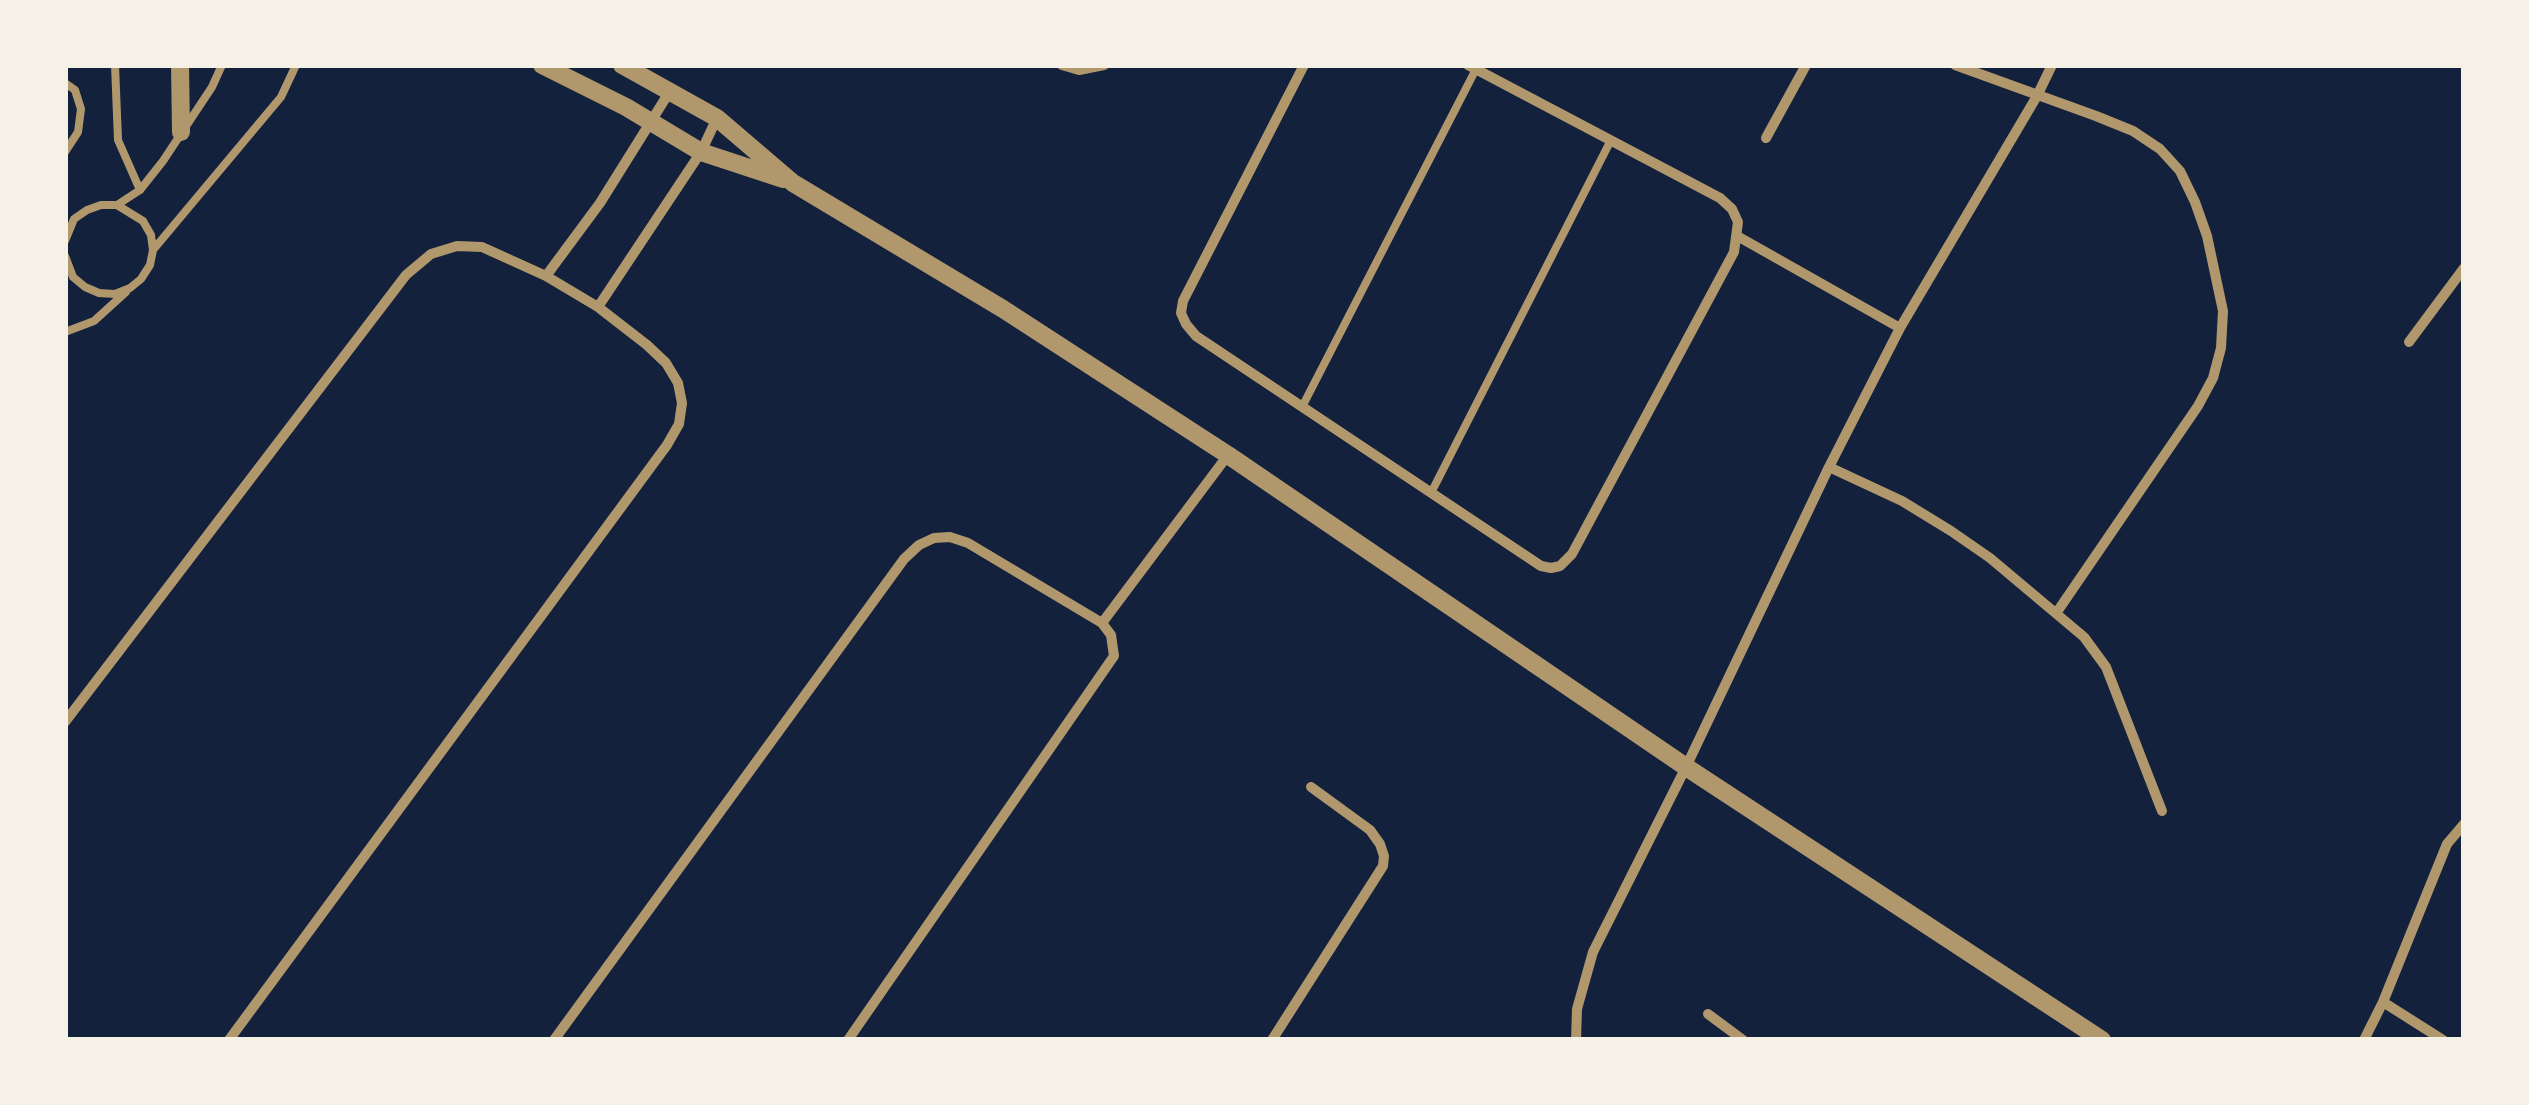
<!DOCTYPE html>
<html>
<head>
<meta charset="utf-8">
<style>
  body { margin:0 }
  #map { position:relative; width:2529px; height:1105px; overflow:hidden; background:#14213d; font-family:"IBM Plex Sans",sans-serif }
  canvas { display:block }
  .frame { position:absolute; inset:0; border:68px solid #f6f1e7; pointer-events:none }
</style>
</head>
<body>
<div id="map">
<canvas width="2529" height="1105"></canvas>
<div class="frame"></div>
</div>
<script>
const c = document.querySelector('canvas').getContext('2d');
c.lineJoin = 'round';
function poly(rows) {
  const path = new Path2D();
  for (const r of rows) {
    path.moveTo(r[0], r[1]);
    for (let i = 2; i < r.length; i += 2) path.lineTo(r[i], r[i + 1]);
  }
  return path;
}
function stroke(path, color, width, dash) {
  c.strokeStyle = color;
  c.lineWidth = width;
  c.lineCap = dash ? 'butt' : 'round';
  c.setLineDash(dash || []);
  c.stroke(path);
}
const service = poly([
  [115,65,118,140,140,190],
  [65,83,75,90,81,109,78,132,65,152],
  [117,205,140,190,163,161,212,87,222,65],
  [65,241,74,219,87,210,101,205,117,205,143,221,151,235,153,250,150,265,141,279,130,288,115,294,99,293,85,287,73,277,65,256],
  [153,250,281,97,296,65],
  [65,332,94,321,126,292],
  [1302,407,1476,69],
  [1431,493,1611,140]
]);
const minor = poly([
  [1062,65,1079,70,1104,65],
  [1304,65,1183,301,1181,313,1186,324,1196,336,1541,566,1551,568,1560,566,1572,554,1734,252,1738,222,1732,209,1720,198,1468,65],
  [1955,65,2096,116,2133,131,2160,149,2180,171,2195,202,2207,236,2223,311,2221,348,2213,378,2198,406,2057,612],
  [1766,138,1806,65],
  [1739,237,1900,328],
  [546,276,600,203,670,91],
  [598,307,701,152,717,118],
  [2409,342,2464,268],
  [1829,467,1902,501,1951,531,1990,558,2084,637,2106,667,2162,811],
  [1102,623,1228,455],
  [65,722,406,275,431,254,457,246,482,247,546,276,598,307,647,345,666,363,678,383,682,403,679,424,667,445,229,1040],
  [2383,1002,2443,1040],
  [1708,1014,1743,1040],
  [554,1040,904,559,919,545,934,538,950,537,968,543,1102,623,1111,635,1114,656,848,1040],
  [1272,1040,1383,866,1384,856,1380,844,1370,830,1311,787],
  [1576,1040,1577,1009,1593,952,1686,767,1829,467,1900,328,2037,96,2052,65],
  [2364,1040,2383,1002,2447,844,2464,824]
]);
const tertiary = poly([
  [180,65,181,132],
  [542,65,626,107,701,152,783,179],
  [622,65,717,118,793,183,1003,309,1228,455,1686,767,2102,1040]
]);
stroke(service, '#b1986c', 8);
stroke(minor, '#b1986c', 10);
stroke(tertiary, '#b1986c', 18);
</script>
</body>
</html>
